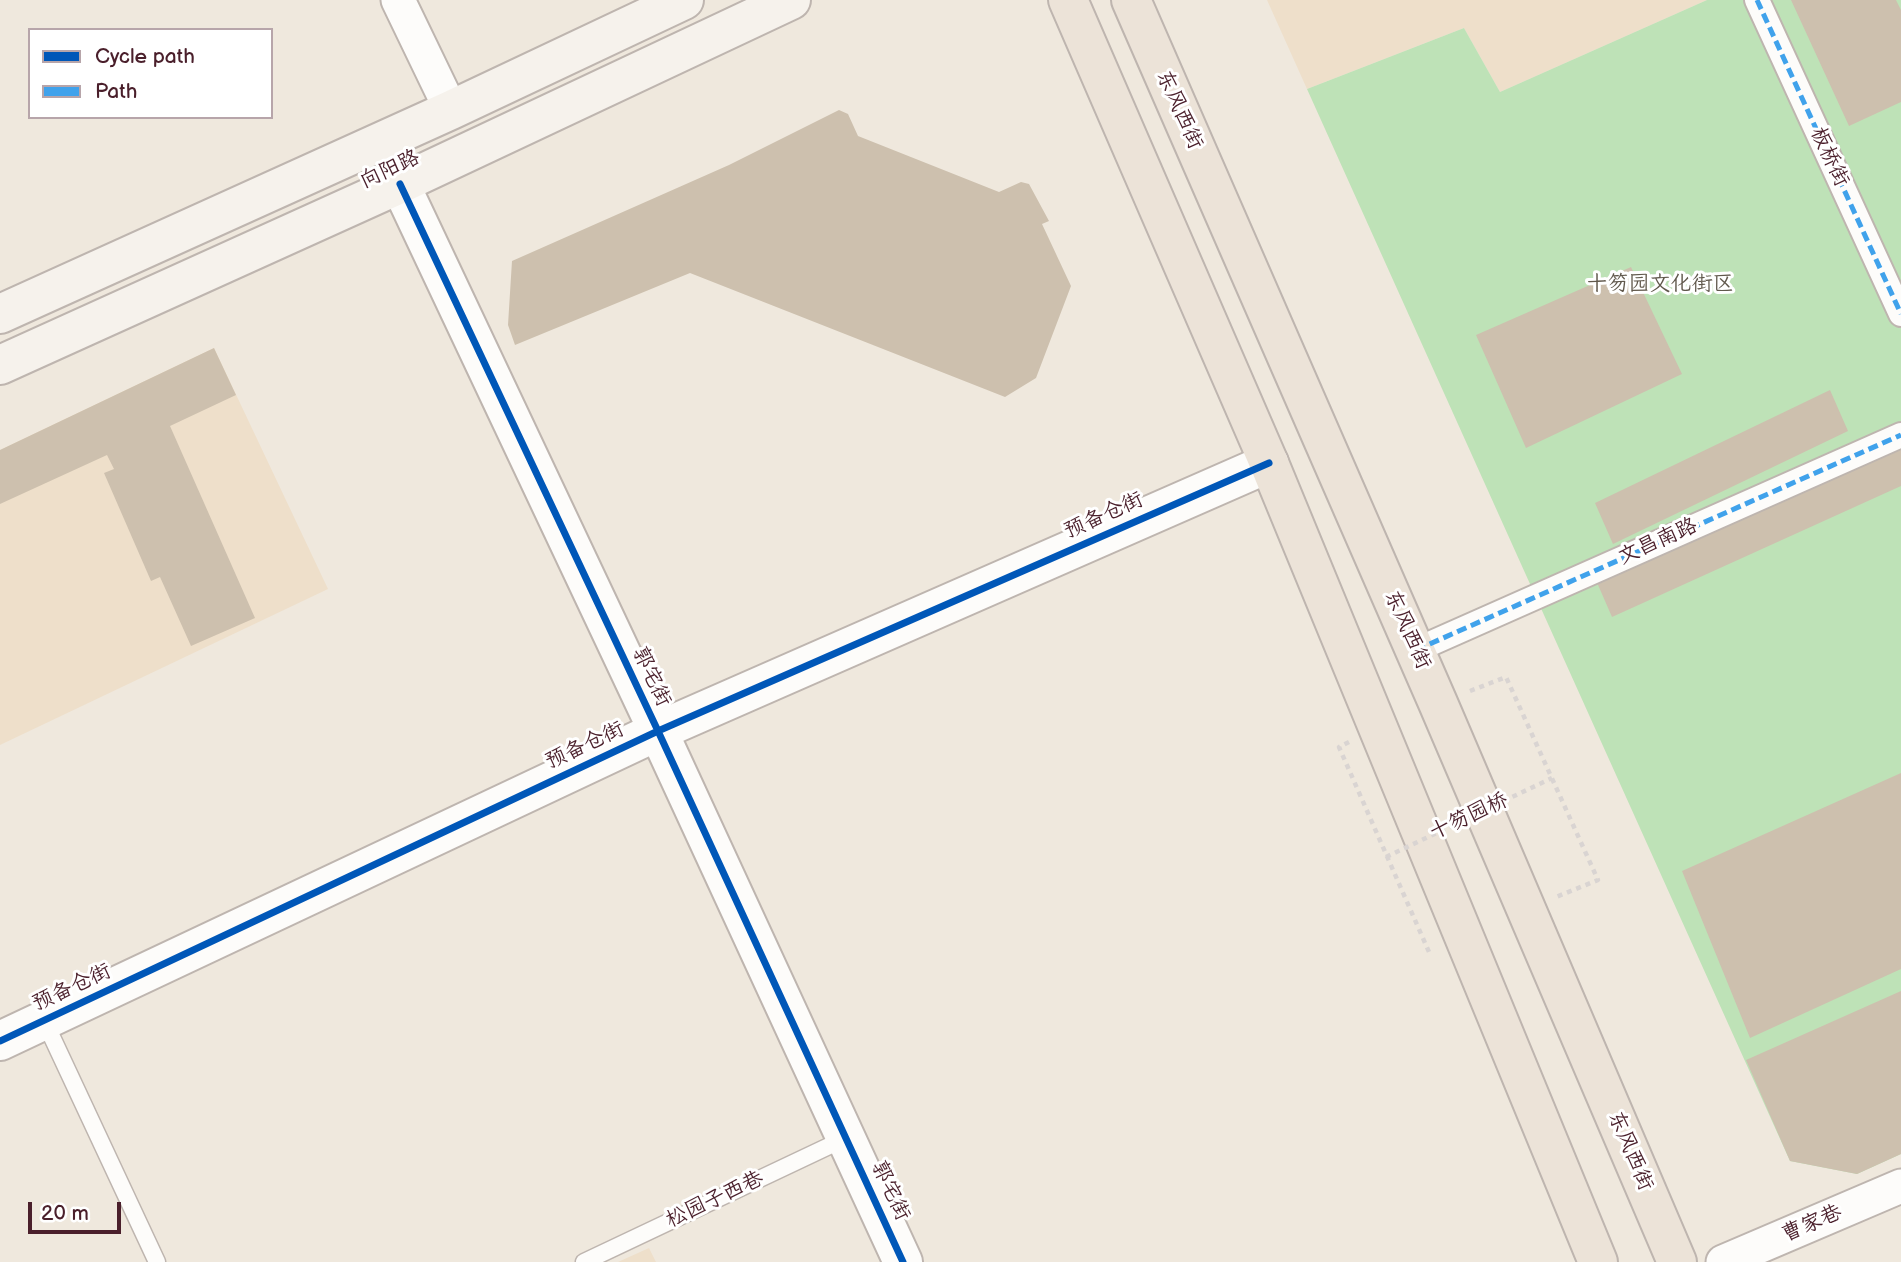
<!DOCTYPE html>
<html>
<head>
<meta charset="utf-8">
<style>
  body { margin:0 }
  #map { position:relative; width:1901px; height:1262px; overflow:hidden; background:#efe8dd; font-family:"Balsamiq Sans",sans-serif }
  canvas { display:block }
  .legend { position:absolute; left:28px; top:28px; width:245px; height:91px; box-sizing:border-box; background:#fff; border:2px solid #b7a5aa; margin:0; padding:9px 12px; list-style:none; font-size:21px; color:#4a1f2b }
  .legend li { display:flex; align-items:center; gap:14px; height:35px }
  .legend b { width:35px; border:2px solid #b7a5aa }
  .scale { position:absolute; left:28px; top:1202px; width:93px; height:32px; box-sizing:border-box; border:4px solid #4a1f2b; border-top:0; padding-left:9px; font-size:21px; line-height:24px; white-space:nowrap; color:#4a1f2b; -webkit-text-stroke:5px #fff; paint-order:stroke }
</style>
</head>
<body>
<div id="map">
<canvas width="1901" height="1262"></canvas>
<ul class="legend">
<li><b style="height:9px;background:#0057b8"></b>Cycle path</li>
<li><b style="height:9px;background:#40a2eb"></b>Path</li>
</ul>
<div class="scale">20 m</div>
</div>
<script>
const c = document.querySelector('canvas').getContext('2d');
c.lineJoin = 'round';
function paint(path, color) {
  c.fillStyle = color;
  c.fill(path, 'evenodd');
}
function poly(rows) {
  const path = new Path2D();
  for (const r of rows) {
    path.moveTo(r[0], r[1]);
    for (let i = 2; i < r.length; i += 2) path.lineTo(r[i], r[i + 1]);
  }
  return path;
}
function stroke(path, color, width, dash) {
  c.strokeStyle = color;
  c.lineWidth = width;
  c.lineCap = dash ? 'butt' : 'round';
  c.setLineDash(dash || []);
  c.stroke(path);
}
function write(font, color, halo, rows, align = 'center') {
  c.font = font + ' "Balsamiq Sans","LXGW WenKai TC",sans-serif';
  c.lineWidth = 6;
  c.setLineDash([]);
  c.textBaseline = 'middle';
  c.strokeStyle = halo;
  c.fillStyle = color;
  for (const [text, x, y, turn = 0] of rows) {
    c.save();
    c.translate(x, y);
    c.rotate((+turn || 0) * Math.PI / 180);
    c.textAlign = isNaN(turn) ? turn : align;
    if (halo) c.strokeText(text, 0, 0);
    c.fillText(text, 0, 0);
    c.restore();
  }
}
const built = poly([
  [1267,0,1707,0,1500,92,1464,28,1307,89],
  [214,348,328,589,0,745,0,450],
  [649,1248,656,1262,618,1262]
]);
const green = poly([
  [1707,0,1901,0,1901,1154,1857,1174,1790,1161,1307,89,1464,28,1500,92]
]);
const building = poly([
  [1791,0,1896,0,1901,10,1901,102,1849,126],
  [839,110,848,114,858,136,999,192,1021,182,1029,184,1049,221,1042,224,1071,286,1036,378,1005,397,690,273,515,345,508,325,512,261,729,165],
  [1631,267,1682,374,1526,448,1476,335],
  [214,348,236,395,170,426,255,618,191,646,160,577,151,581,104,473,114,469,107,455,0,504,0,450],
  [1830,390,1848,431,1613,544,1595,503],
  [1901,442,1901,486,1612,617,1595,578],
  [1901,773,1901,969,1750,1038,1682,871],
  [1901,991,1901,1154,1857,1174,1790,1161,1746,1060]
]);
const path = poly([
  [1470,691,1506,677,1598,880,1556,897],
  [1349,742,1339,747,1429,952,1433,950]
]);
const service = poly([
  [44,1020,157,1262],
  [584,1262,846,1138]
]);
const pedestrian = poly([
  [1757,0,1901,314],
  [1416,650,1901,435]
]);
const minor = poly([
  [398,0,451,110],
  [1723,1262,1901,1186]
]);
const tertiary = poly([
  [400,184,658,731,903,1262],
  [0,1041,658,731,1269,463]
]);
const secondary = poly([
  [0,314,451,110,684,0],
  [0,365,400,184,791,0]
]);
const primary = poly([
  [1068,0,1269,463,1598,1262],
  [1131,0,1438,703,1677,1262]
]);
const pathBridge = poly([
  [1386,857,1552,778]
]);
const quiet = poly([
  [1757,0,1901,314],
  [1416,650,1901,435]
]);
const cycleway = poly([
  [400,184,658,731,903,1262],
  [0,1041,658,731,1269,463]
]);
const streetNames = [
  ["东风西街",1179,110,66],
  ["板桥街",1829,157,65],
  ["向阳路",390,170,-25],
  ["预备仓街",1104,516,-24],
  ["文昌南路",1658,542,-24],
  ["东风西街",1407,630,66],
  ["郭宅街",651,677,65],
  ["预备仓街",585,746,-25],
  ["十笏园桥",1469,817,-25],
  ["预备仓街",72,988,-25],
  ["东风西街",1630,1151,67],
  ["郭宅街",890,1191,65],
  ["松园子西巷",715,1200,-25],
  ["曹家巷",1812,1224,-23]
];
const parkNames = [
  ["十笏园文化街区",1660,285]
];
paint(built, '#eedfca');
paint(green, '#bee2b7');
paint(building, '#cdc0ae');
stroke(service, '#beb5af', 19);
stroke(pedestrian, '#beb5af', 28);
stroke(minor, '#beb5af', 37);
stroke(tertiary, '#beb5af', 42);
stroke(secondary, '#beb5af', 42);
stroke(primary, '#beb5af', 42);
stroke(path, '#d9d4d2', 4.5, [5, 5]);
stroke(service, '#fdfcfa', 16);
stroke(pedestrian, '#fdfcfa', 24);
stroke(minor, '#fdfcfa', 33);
stroke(tertiary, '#fdfcfa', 38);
stroke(secondary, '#f6f2ec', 38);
stroke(primary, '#ece3d8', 38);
stroke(pathBridge, '#d9d4d2', 4.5, [5, 5]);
stroke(quiet, '#40a2eb', 5, [10, 5]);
stroke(cycleway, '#0057b8', 7);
write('21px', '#4a1f2b', '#fff', streetNames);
write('21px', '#60584c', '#fff', parkNames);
</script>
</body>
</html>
